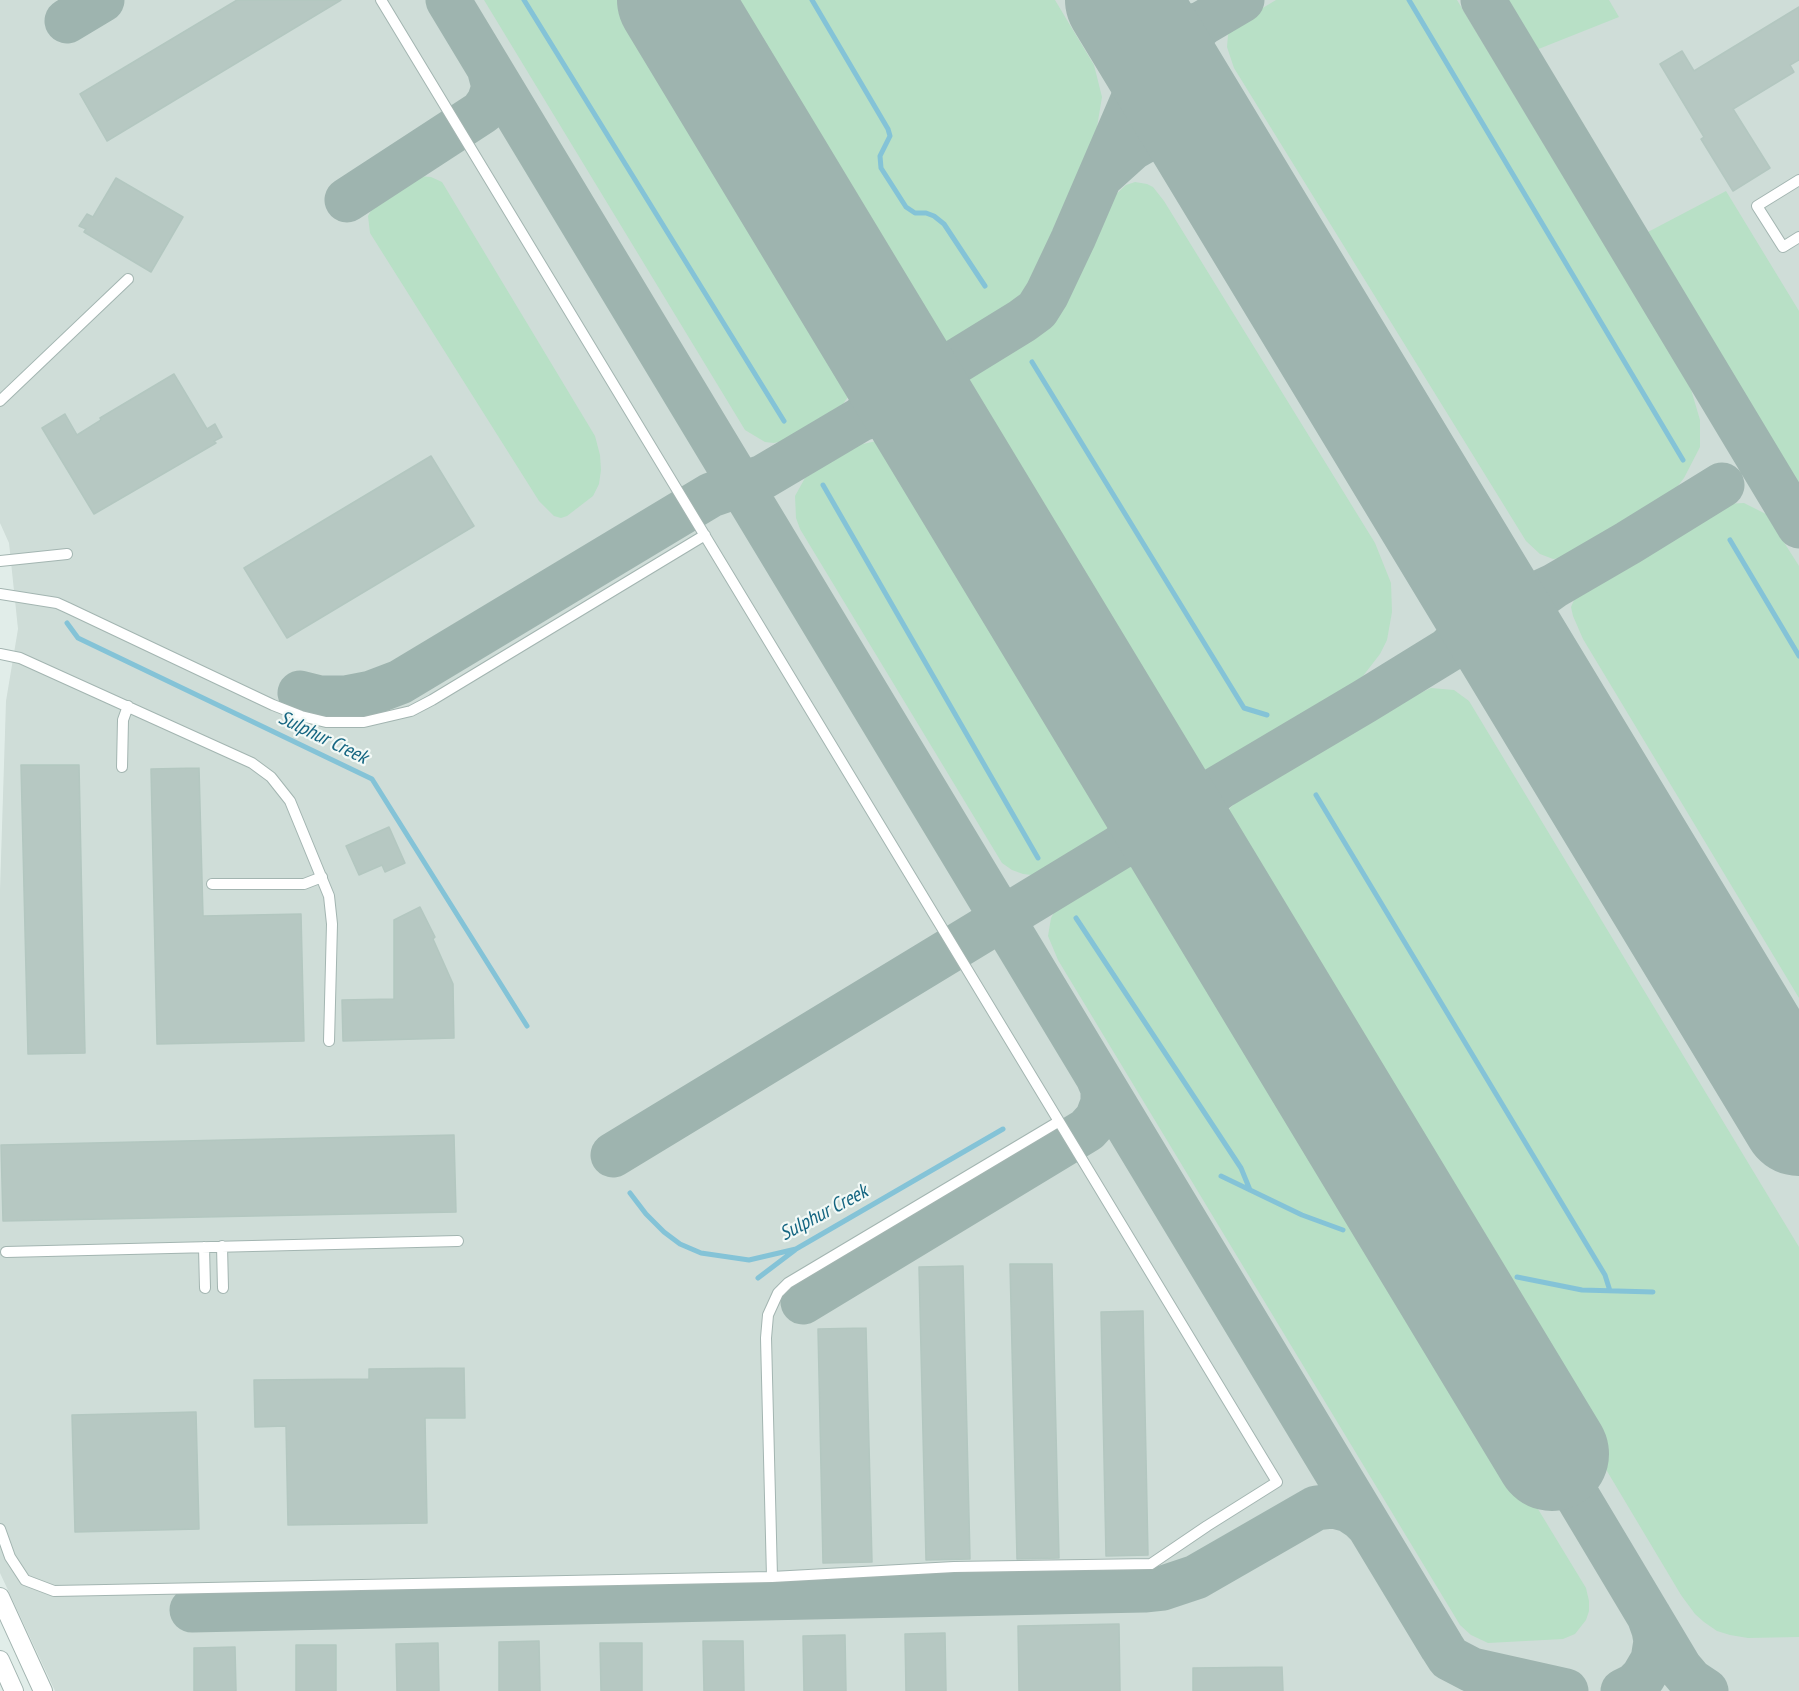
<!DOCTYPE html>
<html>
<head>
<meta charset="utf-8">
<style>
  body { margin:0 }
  canvas { display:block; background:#e1ede9 }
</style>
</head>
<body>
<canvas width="1799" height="1691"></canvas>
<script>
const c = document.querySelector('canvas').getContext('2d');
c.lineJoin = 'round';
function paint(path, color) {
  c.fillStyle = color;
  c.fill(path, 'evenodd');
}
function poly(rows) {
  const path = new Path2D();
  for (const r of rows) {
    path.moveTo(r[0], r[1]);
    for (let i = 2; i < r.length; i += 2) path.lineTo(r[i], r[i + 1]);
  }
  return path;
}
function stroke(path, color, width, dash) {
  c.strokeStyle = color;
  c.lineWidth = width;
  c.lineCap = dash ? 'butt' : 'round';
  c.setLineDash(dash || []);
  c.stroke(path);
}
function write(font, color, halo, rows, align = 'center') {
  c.font = font + ' "PT Sans Narrow",sans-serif';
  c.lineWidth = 4.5;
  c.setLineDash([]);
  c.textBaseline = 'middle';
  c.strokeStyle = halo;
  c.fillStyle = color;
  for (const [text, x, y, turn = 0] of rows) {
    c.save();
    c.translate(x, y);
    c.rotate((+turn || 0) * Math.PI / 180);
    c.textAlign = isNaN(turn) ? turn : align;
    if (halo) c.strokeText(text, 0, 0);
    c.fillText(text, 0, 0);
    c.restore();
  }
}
const built = poly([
  [0,0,1799,0,1799,1691,55,1691,0,1573,0,890,6,701,18,629,9,543,0,523]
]);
const green = poly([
  [484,0,626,0,844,369,850,380,851,388,850,394,843,404,782,441,774,443,765,442,745,430],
  [721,0,1055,0,1094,65,1102,97,1096,133,1085,164,1037,278,1027,294,1018,303,955,339,943,343,923,334,918,329],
  [1276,0,1457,0,1690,386,1700,420,1700,447,1684,478,1677,487,1663,498,1561,558,1553,559,1540,554,1526,541,1234,68,1227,47,1228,35,1231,29,1236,24],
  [1507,0,1609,0,1619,17,1536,50],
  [418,176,431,177,442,182,595,436,600,455,601,470,599,484,593,496,567,516,561,518,554,516,539,501,370,233,368,216,372,209,381,199],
  [1135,182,1147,184,1153,187,1164,201,1375,543,1391,583,1392,612,1387,640,1380,654,1363,676,1331,699,1212,770,1204,772,1191,769,1180,760,965,404,962,396,964,384,978,369,1041,330,1053,319,1064,303,1112,198,1126,185],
  [1726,191,1799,311,1799,487,1646,233],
  [876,441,892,445,905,457,1114,803,1116,818,1110,830,1042,871,1032,875,1023,874,1012,870,1002,863,800,529,796,518,795,496,805,478,849,450,859,445],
  [1744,503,1766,514,1799,566,1799,998,1583,639,1573,616,1571,607,1578,591,1725,504],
  [1431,688,1454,690,1469,701,1799,1247,1799,1637,1748,1638,1730,1635,1717,1631,1704,1622,1695,1614,1681,1595,1226,833,1224,826,1228,810,1242,796,1399,703],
  [1130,863,1141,863,1147,866,1586,1588,1589,1601,1589,1611,1586,1620,1575,1634,1563,1639,1488,1643,1471,1635,1460,1625,1058,960,1048,936,1051,918,1056,909]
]);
const stream = poly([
  [524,0,784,421],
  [812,0,888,129,890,136,880,156,881,168,906,207,915,213,926,213,934,216,944,224,985,286],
  [1409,0,1683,460],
  [1032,362,1244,708,1267,715],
  [823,485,1038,858],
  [1730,540,1799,656],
  [67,623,78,638,372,779,527,1026],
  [1316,795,1605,1275,1610,1291],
  [1076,918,1241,1168,1250,1190],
  [1221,1176,1302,1215,1343,1230],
  [630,1193,646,1214,664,1232,680,1244,701,1253,749,1260,796,1249,1003,1129],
  [1517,1277,1582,1290,1653,1292],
  [758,1278,795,1250]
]);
const taxiway = poly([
  [448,0,1442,1647,1449,1658,1472,1670,1566,1691],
  [1483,0,1799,526],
  [67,21,102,0],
  [1203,23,1189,36,1182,50,1180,76,1185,95,1218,156],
  [1174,29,1185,29,1203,23,1242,0],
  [1102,175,1132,148,1146,140,1166,133,1184,134,1200,143,1213,156,1265,236],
  [347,200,482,112,489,102,493,90,493,83,489,68],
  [957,361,944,372,937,386,933,402,933,419,939,434,981,508,934,438,920,423,906,416,890,412,878,413,861,419,870,411,878,399,884,381,884,362,879,347,835,266,886,346,900,358,917,366,941,367,957,361,1022,321,1037,310,1047,294,1073,239,1144,74,1145,59,1141,39,1119,0],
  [1554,586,1539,593,1520,596,1501,593,1483,582,1470,567,1388,439,1470,586,1472,601,1470,621,1464,634,1448,650,1466,642,1480,642,1503,652,1519,664,1607,801,1527,660,1523,644,1525,617,1536,599,1554,586,1628,543,1722,485],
  [300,693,320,698,345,698,371,693,400,682,711,495,763,477,861,419],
  [1216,790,1201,796,1189,796,1173,793,1157,783,1145,772,1095,698,1135,768,1142,786,1143,806,1139,823,1130,838,1120,847,1135,841,1148,840,1162,843,1176,850,1193,865,1236,932,1197,859,1192,832,1194,817,1201,803,1213,791,1365,701,1448,650],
  [613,1155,1120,847],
  [803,1302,1087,1130,1097,1119,1103,1103,1103,1089,1097,1075],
  [1552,1454,1680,1668,1691,1681,1706,1691],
  [192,1610,1144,1590,1163,1588,1196,1577,1316,1508,1334,1506,1349,1510,1361,1518,1369,1526],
  [1623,1691,1635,1685,1643,1677,1653,1660,1656,1641,1654,1630,1649,1616]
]);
const runway = poly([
  [674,0,1552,1454],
  [1122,0,1799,1119]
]);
const building = poly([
  [237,0,341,0,107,141,80,94,237,0],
  [1799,7,1799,60,1790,65,1794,72,1733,109,1770,168,1733,191,1701,139,1704,137,1660,64,1682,51,1694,71,1799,7],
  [116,178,183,217,151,272,84,232,86,229,79,226,87,214,93,217,116,178],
  [174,374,207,429,215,424,222,437,214,441,216,443,94,514,42,428,65,414,77,435,101,420,100,418,174,374],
  [431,456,474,526,287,638,244,568,431,456],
  [21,765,79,765,85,1053,28,1054,21,765],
  [199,768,203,916,301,914,304,1041,157,1044,151,769,199,768],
  [389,827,405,863,385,872,382,865,359,875,346,846,389,827],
  [420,907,435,937,433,939,453,984,454,1038,343,1041,342,1000,394,999,394,920,420,907],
  [454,1135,456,1212,3,1221,1,1145,454,1135],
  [1010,1264,1052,1264,1059,1558,1017,1559,1010,1264],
  [963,1266,970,1559,926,1560,919,1267,963,1266],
  [1143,1311,1148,1555,1106,1556,1101,1312,1143,1311],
  [866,1328,872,1562,823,1563,818,1329,866,1328],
  [464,1368,465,1418,425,1418,427,1523,288,1525,286,1426,255,1427,254,1380,369,1379,369,1369,464,1368],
  [196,1412,199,1529,75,1532,72,1415,196,1412],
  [1119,1624,1120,1691,1019,1691,1018,1626,1119,1624],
  [945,1633,946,1691,906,1691,905,1634,945,1633],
  [845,1635,846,1691,804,1691,803,1636,845,1635],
  [539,1641,540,1691,499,1691,499,1642,539,1641],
  [703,1641,743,1641,744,1691,704,1691,703,1641],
  [438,1643,439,1691,397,1691,396,1644,438,1643],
  [600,1643,642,1643,642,1691,601,1691,600,1643],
  [296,1645,336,1645,336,1691,296,1691,296,1645],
  [235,1647,236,1691,194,1691,194,1648,235,1647],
  [1282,1667,1283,1691,1193,1691,1193,1668,1282,1667]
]);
const lane = poly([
  [381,0,1277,1482,1207,1526,1151,1564,954,1567,772,1577],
  [1799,180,1757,206,1783,247,1799,237],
  [0,401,128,279],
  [0,561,67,554],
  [0,594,57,603,68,608,273,705,301,716,326,722,364,722,411,711,432,700,705,535],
  [0,654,20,658,252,763,271,777,290,801,329,896,332,924,329,1041],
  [122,767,123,720,128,706],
  [212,884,304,884,322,877],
  [222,1246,223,1288],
  [204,1247,205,1288],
  [6,1252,458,1241],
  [0,1529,10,1557,25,1580,54,1591,772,1577,766,1338,768,1315,778,1293,788,1283,1058,1122]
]);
const street = poly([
  [0,1597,43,1691],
  [0,1660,14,1691]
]);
const waterNames = [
  ["Sulphur Creek",323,738,26],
  ["Sulphur Creek",824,1213,-28]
];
paint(built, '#cfddd8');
paint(green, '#b8e0c6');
stroke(stream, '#84c3d7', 5);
stroke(taxiway, '#9eb4af', 45);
stroke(runway, '#9eb4af', 114);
paint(building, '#b6c8c2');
stroke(building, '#b3c7c0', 1.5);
stroke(lane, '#a3b5b1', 12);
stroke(street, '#a3b5b1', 20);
stroke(lane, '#fff', 10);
stroke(street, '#fff', 18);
write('italic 20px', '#146581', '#f2f9f6', waterNames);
</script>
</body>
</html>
